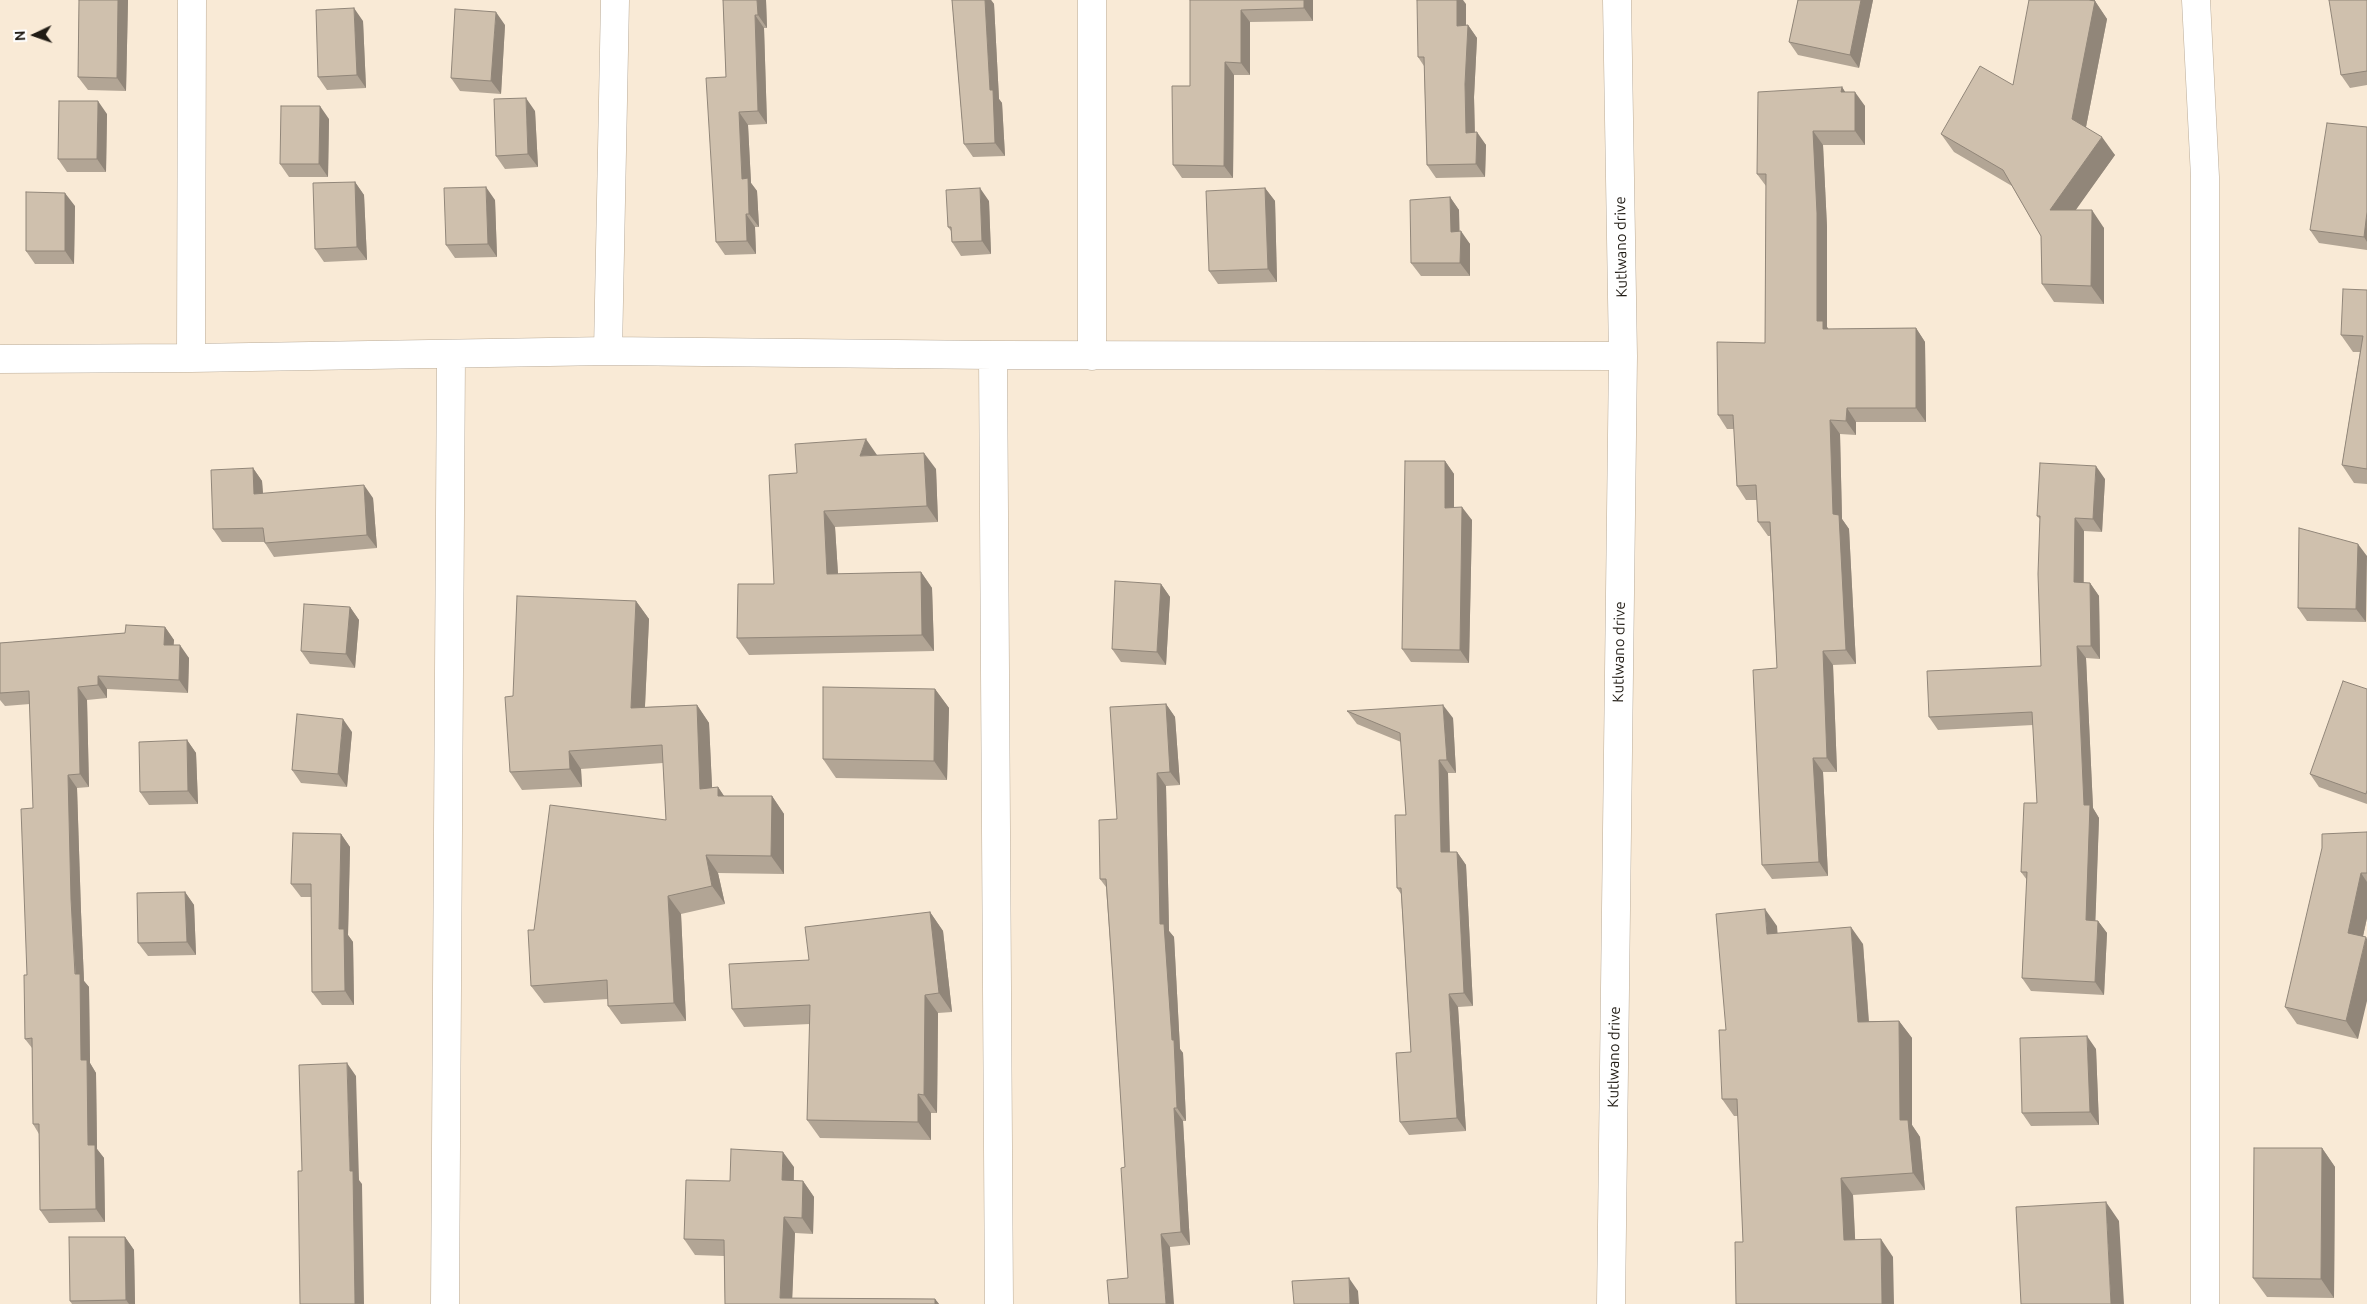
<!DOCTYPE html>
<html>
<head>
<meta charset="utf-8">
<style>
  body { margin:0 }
  #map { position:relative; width:2367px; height:1304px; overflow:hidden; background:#f9ead6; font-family:Ubuntu,sans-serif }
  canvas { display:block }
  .north { position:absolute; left:10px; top:10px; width:50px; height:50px; -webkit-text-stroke:4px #fff; paint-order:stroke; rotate:267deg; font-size:14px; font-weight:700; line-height:20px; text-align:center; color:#201b14 }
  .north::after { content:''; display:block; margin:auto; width:18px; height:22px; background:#201b14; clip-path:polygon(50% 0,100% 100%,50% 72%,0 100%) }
</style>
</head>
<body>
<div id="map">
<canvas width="2367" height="1304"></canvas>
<div class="north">N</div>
</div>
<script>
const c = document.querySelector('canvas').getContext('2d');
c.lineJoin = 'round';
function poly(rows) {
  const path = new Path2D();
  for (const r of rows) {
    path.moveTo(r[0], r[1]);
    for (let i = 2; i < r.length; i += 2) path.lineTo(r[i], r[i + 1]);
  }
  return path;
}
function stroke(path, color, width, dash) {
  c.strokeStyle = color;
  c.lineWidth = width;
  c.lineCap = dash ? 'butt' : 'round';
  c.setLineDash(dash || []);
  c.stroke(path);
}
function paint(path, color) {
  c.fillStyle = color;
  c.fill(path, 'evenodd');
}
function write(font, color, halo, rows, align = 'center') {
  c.font = font + ' Ubuntu,sans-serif';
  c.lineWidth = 4.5;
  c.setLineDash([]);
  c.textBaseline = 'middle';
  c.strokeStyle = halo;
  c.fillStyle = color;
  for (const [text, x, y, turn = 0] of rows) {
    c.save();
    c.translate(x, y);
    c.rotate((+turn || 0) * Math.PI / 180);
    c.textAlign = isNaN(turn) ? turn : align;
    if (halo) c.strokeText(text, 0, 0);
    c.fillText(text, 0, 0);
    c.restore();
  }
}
const minor = poly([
  [1092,0,1092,356],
  [2196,0,2205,177,2205,1304],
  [608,351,615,0],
  [993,355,999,1304],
  [191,358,192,0],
  [0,359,191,358,608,351,993,355,1623,356],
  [445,1304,451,355],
  [1611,1304,1623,356,1617,0]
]);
const wall = poly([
  [79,0,128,0,126,91,88,90,78,77],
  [723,0,766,0,767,28,764,28,767,124,748,125,751,183,757,191,759,227,755,227,756,254,725,255,716,242,726,77],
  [952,0,991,0,994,4,999,99,1002,103,1005,156,973,157,964,144],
  [1190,0,1313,0,1313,21,1250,22,1250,75,1234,75,1233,178,1182,178,1173,165,1190,86],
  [1798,0,1873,0,1859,68,1798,55,1789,42],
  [2367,0,2367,85,2350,88,2341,75],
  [2095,1,2107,19,2086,127,2115,155,2075,210,2104,228,2104,304,2054,302,2042,284,2041,236,2012,186,1954,152,1941,134,2013,85],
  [1466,4,1466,25,1468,25,1477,38,1474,97,1475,132,1486,145,1485,177,1436,178,1427,165,1424,66,1418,57],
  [363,21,366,88,327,90,318,77],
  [505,25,501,94,460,91,451,78],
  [1842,87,1845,92,1865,106,1865,145,1823,145,1827,227,1827,327,1828,329,1916,328,1925,342,1926,422,1856,422,1856,435,1840,434,1842,519,1849,529,1856,664,1833,665,1837,772,1823,772,1828,876,1772,879,1762,865,1777,668,1770,536,1768,536,1758,522,1757,500,1746,500,1737,486,1734,429,1727,429,1718,415,1765,343,1766,186,1757,174],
  [535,111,538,167,505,169,496,156],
  [107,114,106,172,67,172,58,159],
  [329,119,328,177,289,177,280,164],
  [2367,127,2367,250,2319,243,2310,230],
  [355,182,364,195,367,260,324,262,315,249],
  [1265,188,1275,201,1277,282,1218,284,1209,271],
  [1450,197,1459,210,1459,231,1470,244,1470,276,1421,276,1411,263],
  [495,200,497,257,455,258,446,245],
  [989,201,991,254,961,256,952,242,951,231,948,227],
  [75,206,74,264,35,264,26,251],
  [2367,290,2367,484,2354,483,2342,465,2360,352,2353,352,2341,335],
  [877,455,936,469,938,522,835,527,838,574,921,572,932,588,934,651,749,655,737,638,774,584,797,473],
  [1445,461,1454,474,1454,508,1472,520,1469,663,1411,662,1402,649],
  [253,468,262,481,263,494,373,498,377,548,274,557,265,543,265,542,222,542,213,529],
  [2105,479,2102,532,2084,531,2084,583,2090,583,2099,596,2100,659,2086,658,2093,808,2099,818,2095,921,2098,921,2107,933,2104,995,2031,991,2022,978,2027,880,2021,872,2037,803,2033,725,1938,730,1929,717,2041,666,2040,519,2037,516],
  [2358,544,2366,622,2307,621,2298,608],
  [1161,584,1170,597,1166,665,1121,662,1112,649],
  [636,601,649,619,645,707,697,705,709,723,712,788,718,787,724,796,772,796,784,814,784,874,718,873,725,904,681,914,686,1021,621,1024,608,1006,608,999,544,1003,531,986,534,930,666,820,663,763,581,769,582,787,522,790,510,772,513,696],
  [350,607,359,620,355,668,310,664,301,651],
  [165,627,174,640,173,645,189,658,188,693,107,689,107,698,87,700,89,787,77,788,81,912,84,981,89,987,90,1063,96,1073,97,1149,104,1158,105,1222,49,1223,40,1210,39,1134,33,1124,32,1048,25,1039,33,808,30,704,5,706,0,700,0,643,125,633],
  [935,689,949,708,947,780,836,778,823,759],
  [2367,689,2367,804,2319,787,2310,774],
  [1166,704,1175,717,1180,785,1166,786,1169,931,1174,937,1180,1049,1183,1053,1186,1121,1183,1121,1190,1245,1170,1247,1128,1278,1125,1167,1114,995,1106,887,1100,879,1117,819],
  [1347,711,1453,718,1456,773,1448,773,1450,852,1457,852,1466,865,1473,1006,1458,1007,1466,1131,1409,1135,1400,1122,1411,1052,1401,894,1397,888,1406,815,1401,742,1357,724],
  [352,732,347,787,301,783,292,770],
  [187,740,196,753,198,804,149,805,140,792],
  [2367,832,2367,918,2363,936,2358,1039,2297,1024,2285,1007],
  [341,834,350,847,348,935,353,942,354,1005,322,1005,312,992,311,897,301,897,291,884],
  [185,892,194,905,196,955,148,956,138,943],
  [930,912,943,931,952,1012,938,1013,937,1113,931,1113,931,1140,820,1138,807,1120,810,1024,744,1027,732,1009,809,960],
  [1777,926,1777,933,1863,944,1869,1021,1899,1021,1912,1038,1912,1125,1920,1137,1925,1190,1853,1195,1855,1240,1893,1257,1743,1242,1738,1116,1734,1116,1722,1099,1726,1030],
  [2096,1049,2099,1125,2031,1126,2022,1113],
  [2322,1148,2335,1167,2334,1298,2267,1297,2253,1278],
  [794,1167,794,1180,803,1181,814,1197,813,1234,795,1233,792,1298,935,1299,939,1304,725,1304,724,1256,695,1255,684,1239,730,1181],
  [125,1237,134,1250,135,1304,72,1304,70,1301]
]);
const shadedWall = poly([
  [118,0,128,0,126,91,117,78],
  [757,0,766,0,767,28,758,15],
  [985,0,991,0,994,4,999,99,1002,103,1005,156,995,143,990,90],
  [1304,0,1313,0,1313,21,1304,8],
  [1457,0,1463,0,1466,4,1466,39,1457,26],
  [1861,0,1873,0,1859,68,1850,55],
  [2080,0,2095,0,2095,1,2107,19,2084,137,2072,119],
  [354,8,363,21,366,88,357,75],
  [1241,10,1250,22,1250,75,1241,63],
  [496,12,505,25,501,94,491,81],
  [755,15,764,28,767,124,758,111],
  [1468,25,1477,38,1474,97,1475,146,1466,133,1465,84],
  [1225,62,1234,75,1233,178,1224,166],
  [1842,87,1851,101,1841,92],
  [1855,92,1865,106,1865,145,1855,131],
  [526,98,535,111,538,167,528,154],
  [98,101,107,114,106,172,97,159],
  [320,106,329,119,328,177,319,164],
  [739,112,748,125,751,183,757,191,759,227,749,214,742,179],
  [1813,131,1823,145,1827,227,1827,327,1833,335,1827,335,1817,321],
  [1477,132,1486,145,1485,177,1476,164],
  [2102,137,2115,155,2063,228,2050,210],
  [355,182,364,195,367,260,357,247],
  [486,187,495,200,497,257,488,244],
  [980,188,989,201,991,254,982,241],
  [1265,188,1275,201,1277,282,1268,269],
  [65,193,75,206,74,264,65,251],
  [1450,197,1459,210,1460,245,1451,232],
  [2092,210,2104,228,2104,304,2091,286],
  [2367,212,2367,242,2364,237],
  [746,214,755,227,756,254,747,241],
  [1461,231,1470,244,1470,276,1460,263],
  [1916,328,1925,342,1926,422,1916,408],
  [1847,408,1856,422,1856,435,1846,421],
  [1830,420,1840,434,1842,519,1849,529,1856,664,1846,650,1833,514],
  [866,439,877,455,860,456],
  [924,453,936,469,938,522,927,506],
  [1445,461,1454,474,1454,521,1445,508],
  [2096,466,2105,479,2102,532,2093,519],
  [253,468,262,481,264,507,254,494],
  [364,485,373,498,377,548,367,535],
  [1462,507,1472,520,1469,663,1460,650],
  [824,511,835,527,839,590,827,574],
  [2075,518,2084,531,2083,595,2074,582],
  [2358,544,2367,556,2366,622,2356,609],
  [921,572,932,588,934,651,922,635],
  [2090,583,2099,596,2100,659,2091,646],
  [1161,584,1170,597,1166,665,1157,652],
  [636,601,649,619,644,726,631,708],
  [350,607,359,620,355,668,346,654],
  [165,627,174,640,173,658,164,645],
  [180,645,189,658,188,693,179,680],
  [2077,646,2086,658,2093,808,2099,818,2095,933,2086,920,2084,805],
  [1823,651,1833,665,1837,772,1827,758],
  [98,676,107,689,107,698,98,685],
  [78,687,87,700,89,787,80,774],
  [935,689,949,708,947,780,934,761],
  [1166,704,1175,717,1180,785,1170,772],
  [697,705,709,723,713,807,700,789],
  [1443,705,1453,718,1456,773,1447,760],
  [343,719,352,732,347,787,338,774],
  [187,740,196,753,198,804,188,791],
  [569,751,581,769,582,787,570,769],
  [1813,758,1823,772,1828,876,1819,862],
  [1439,760,1448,773,1450,865,1441,852],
  [1157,773,1166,786,1169,931,1174,937,1180,1049,1183,1053,1186,1121,1177,1108,1160,924],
  [68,775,77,788,81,912,84,981,89,987,90,1063,96,1073,97,1149,104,1158,105,1222,96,1209,88,1145,81,1060,71,899],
  [718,787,730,805,718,796],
  [772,796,784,814,784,874,771,856],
  [341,834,350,847,348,935,353,942,354,1005,345,991,339,929],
  [1457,852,1466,865,1473,1006,1464,993],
  [706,855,718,873,725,904,712,886],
  [2361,873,2367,882,2367,918,2360,950,2348,933],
  [185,892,194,905,196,955,187,942],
  [668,896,681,914,686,1021,674,1003],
  [1765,909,1777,926,1779,951,1767,934],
  [930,912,943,931,952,1012,939,993],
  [2098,921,2107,933,2104,995,2095,982],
  [1851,927,1863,944,1870,1039,1858,1022],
  [2366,937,2367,939,2367,1001,2358,1039,2346,1021],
  [1449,994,1458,1007,1466,1131,1457,1118],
  [925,995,938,1013,937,1113,924,1095],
  [1899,1021,1912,1038,1912,1125,1920,1137,1925,1190,1913,1173,1900,1120],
  [2087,1036,2096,1049,2099,1125,2090,1112],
  [347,1063,356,1076,359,1180,362,1184,364,1304,355,1304,350,1171],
  [918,1094,931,1113,931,1140,918,1122],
  [1174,1108,1183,1121,1190,1245,1181,1232],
  [2322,1148,2335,1167,2334,1298,2321,1279],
  [783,1152,794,1167,793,1195,782,1180],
  [1841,1178,1853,1195,1856,1257,1844,1240],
  [803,1181,814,1197,813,1234,802,1218],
  [2106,1202,2119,1221,2124,1304,2111,1304],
  [784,1217,795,1233,792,1304,780,1298],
  [1161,1234,1170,1247,1174,1304,1166,1304],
  [125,1237,134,1250,135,1304,129,1304,126,1300],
  [1881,1239,1893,1257,1894,1304,1882,1304],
  [1349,1278,1358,1291,1359,1304,1350,1304],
  [935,1299,939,1304,935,1304]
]);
const building = poly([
  [79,0,118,0,117,78,78,77,79,0],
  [723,0,757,0,758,15,755,15,758,111,739,112,742,179,748,178,749,214,746,214,747,241,716,242,706,78,726,77,723,0],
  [952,0,985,0,990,90,993,90,995,143,964,144,952,0],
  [1190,0,1304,0,1304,8,1241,10,1241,63,1225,62,1224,166,1173,165,1172,86,1190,86,1190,0],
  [1417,0,1457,0,1457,26,1468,25,1465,84,1466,133,1477,132,1476,164,1427,165,1424,57,1418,57,1417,0],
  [1798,0,1861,0,1850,55,1789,42,1798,0],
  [2029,0,2089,0,2095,1,2072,119,2102,137,2050,210,2092,210,2091,286,2042,284,2041,236,2003,170,1941,134,1980,66,2013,85,2029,0],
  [2329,0,2367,0,2367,71,2341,75,2329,0],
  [354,8,357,75,318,77,316,10,354,8],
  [455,9,496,12,491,81,451,78,455,9],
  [1842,87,1841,92,1855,92,1855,131,1813,131,1817,213,1817,321,1823,321,1823,329,1916,328,1916,408,1847,408,1846,421,1830,420,1833,514,1839,515,1846,650,1823,651,1827,758,1813,758,1819,862,1762,865,1753,670,1777,668,1770,522,1758,522,1756,485,1737,486,1733,415,1718,415,1717,342,1765,343,1766,174,1757,174,1758,92,1842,87],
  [526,98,528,154,496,156,494,99,526,98],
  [59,101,98,101,97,159,58,159,59,101],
  [281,106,320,106,319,164,280,164,281,106],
  [2327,123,2367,127,2367,212,2364,237,2310,230,2327,123],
  [355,182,357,247,315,249,313,183,355,182],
  [486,187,488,244,446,245,444,188,486,187],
  [980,188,982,241,952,242,951,227,948,227,946,190,980,188],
  [1265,188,1268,269,1209,271,1206,191,1265,188],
  [26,192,65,193,65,251,26,251,26,192],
  [1450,197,1451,232,1461,231,1460,263,1411,263,1410,200,1450,197],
  [2343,289,2367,290,2367,469,2342,465,2363,336,2341,335,2343,289],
  [866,439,860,456,924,453,927,506,824,511,827,574,921,572,922,635,737,638,738,584,774,584,769,475,797,473,795,444,866,439],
  [1405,461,1445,461,1445,508,1462,507,1460,650,1402,649,1405,461],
  [2040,463,2096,466,2093,519,2075,518,2074,582,2090,583,2091,646,2077,646,2084,805,2090,805,2086,920,2098,921,2095,982,2022,978,2027,872,2021,872,2024,803,2037,803,2032,712,1929,717,1927,671,2041,666,2038,574,2040,516,2037,516,2040,463],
  [253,468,254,494,364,485,367,535,265,543,263,528,213,529,211,470,253,468],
  [2299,528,2358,544,2356,609,2298,608,2299,528],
  [1115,581,1161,584,1157,652,1112,649,1115,581],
  [517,596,636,601,631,708,697,705,700,789,718,787,718,796,772,796,771,856,706,855,712,886,668,896,674,1003,608,1006,607,980,531,986,528,930,534,930,550,805,666,820,662,745,569,751,570,769,510,772,505,697,513,696,517,596],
  [304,604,350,607,346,654,301,651,304,604],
  [126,625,165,627,164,645,180,645,179,680,98,676,98,685,78,687,80,774,68,775,71,899,75,974,80,974,81,1060,87,1060,88,1145,95,1145,96,1209,40,1210,39,1124,33,1124,32,1038,25,1039,24,975,27,975,21,809,33,808,29,691,0,693,0,643,125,633,126,625],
  [2343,681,2367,689,2367,790,2366,794,2310,774,2343,681],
  [823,687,935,689,934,761,823,759,823,687],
  [1166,704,1170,772,1157,773,1160,924,1164,924,1172,1040,1174,1040,1177,1108,1174,1108,1181,1232,1161,1234,1166,1304,1109,1304,1107,1280,1128,1278,1121,1168,1125,1167,1114,995,1106,879,1100,879,1099,820,1117,819,1110,707,1166,704],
  [1443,705,1447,760,1439,760,1441,852,1457,852,1464,993,1449,994,1457,1118,1400,1122,1396,1053,1411,1052,1401,888,1397,888,1395,815,1406,815,1400,733,1347,711,1443,705],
  [297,714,343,719,338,774,292,770,297,714],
  [187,740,188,791,140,792,139,742,187,740],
  [2367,832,2367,873,2361,873,2348,933,2366,937,2346,1021,2285,1007,2322,848,2322,834,2367,832],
  [293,833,341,834,339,929,344,929,345,991,312,992,311,884,291,884,293,833],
  [185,892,187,942,138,943,137,893,185,892],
  [1765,909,1767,934,1851,927,1858,1022,1899,1021,1900,1120,1908,1120,1913,1173,1841,1178,1844,1240,1881,1239,1882,1304,1736,1304,1735,1242,1743,1242,1737,1099,1722,1099,1719,1030,1726,1030,1716,914,1765,909],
  [930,912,939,993,925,995,924,1095,918,1094,918,1122,807,1120,810,1005,732,1009,729,964,809,960,805,927,930,912],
  [2087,1036,2090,1112,2022,1113,2020,1038,2087,1036],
  [347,1063,350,1171,353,1171,355,1304,300,1304,298,1171,302,1171,299,1065,347,1063],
  [2254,1148,2322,1148,2321,1279,2253,1278,2254,1148],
  [731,1149,783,1152,782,1180,803,1181,802,1218,784,1217,780,1298,935,1299,935,1304,725,1304,724,1240,684,1239,686,1180,730,1181,731,1149],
  [2106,1202,2111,1304,2021,1304,2016,1207,2106,1202],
  [69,1237,125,1237,126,1300,70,1301,69,1237],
  [1349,1278,1350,1304,1294,1304,1292,1281,1349,1278]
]);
const streetNames = [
  ["Kutlwano drive",1621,247,-91],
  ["Kutlwano drive",1619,652,-89],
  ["Kutlwano drive",1614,1057,-89]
];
stroke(minor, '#baac99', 29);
stroke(minor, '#fff', 28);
paint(wall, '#b2a595');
paint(shadedWall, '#918679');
paint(building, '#cfc0ad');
stroke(building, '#918679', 1);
write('15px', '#201b14', '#fff', streetNames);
</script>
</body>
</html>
